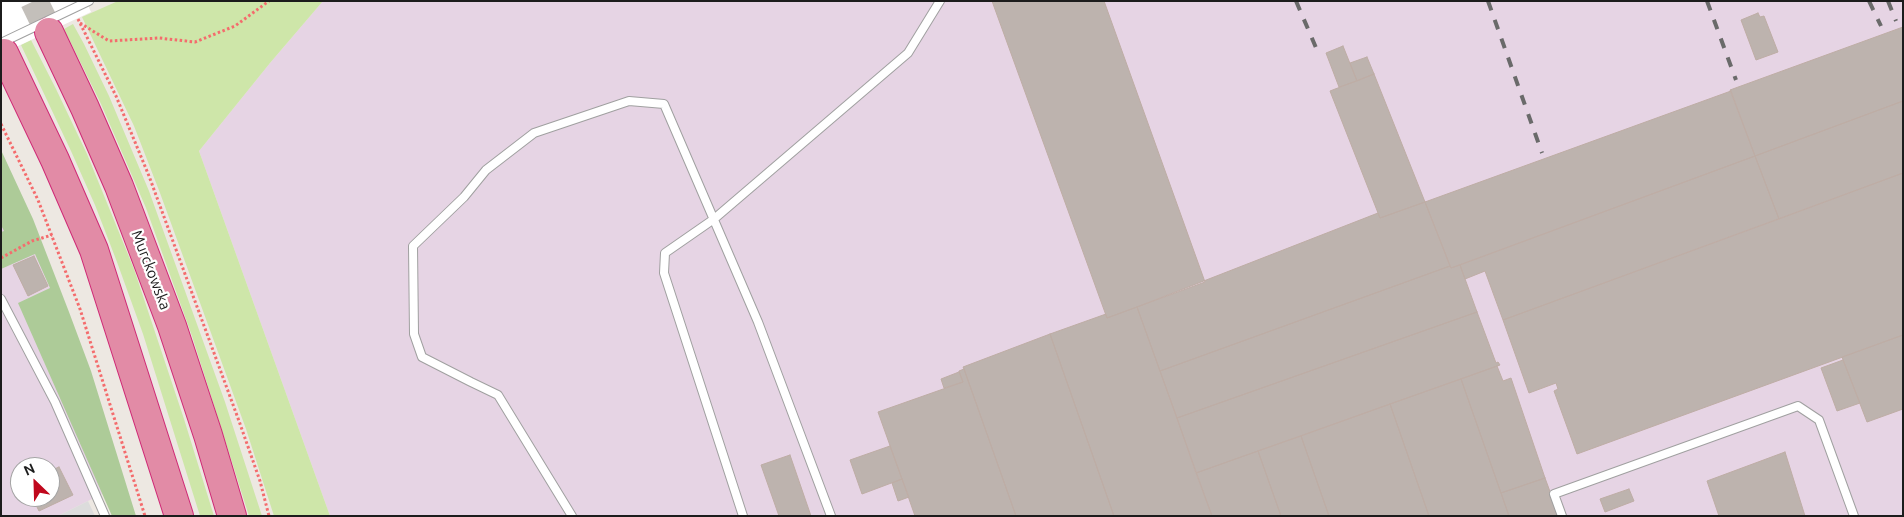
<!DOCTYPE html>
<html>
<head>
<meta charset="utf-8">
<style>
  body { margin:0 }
  #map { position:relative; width:1904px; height:517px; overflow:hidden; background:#ede8e2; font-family:Ubuntu,sans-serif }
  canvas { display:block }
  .frame { position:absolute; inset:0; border:2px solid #1c1c1c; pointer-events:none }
  .north { position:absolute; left:10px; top:457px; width:50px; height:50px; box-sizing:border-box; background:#fff; border:1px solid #a4a4a4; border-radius:50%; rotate:336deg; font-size:14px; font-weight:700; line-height:20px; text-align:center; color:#1c1c1c }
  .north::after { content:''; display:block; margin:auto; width:18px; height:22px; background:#c0081d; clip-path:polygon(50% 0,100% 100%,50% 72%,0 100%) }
</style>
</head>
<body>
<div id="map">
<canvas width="1904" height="517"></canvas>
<div class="frame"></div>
<div class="north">N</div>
</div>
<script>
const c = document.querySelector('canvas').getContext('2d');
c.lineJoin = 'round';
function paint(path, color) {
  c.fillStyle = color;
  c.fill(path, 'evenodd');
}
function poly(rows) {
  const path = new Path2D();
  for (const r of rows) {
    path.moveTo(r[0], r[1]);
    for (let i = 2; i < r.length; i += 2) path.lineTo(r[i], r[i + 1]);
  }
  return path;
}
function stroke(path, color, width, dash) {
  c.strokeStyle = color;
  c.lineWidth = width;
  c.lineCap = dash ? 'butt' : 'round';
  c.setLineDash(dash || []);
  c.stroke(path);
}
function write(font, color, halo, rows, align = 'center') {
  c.font = font + ' Ubuntu,sans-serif';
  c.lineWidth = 4.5;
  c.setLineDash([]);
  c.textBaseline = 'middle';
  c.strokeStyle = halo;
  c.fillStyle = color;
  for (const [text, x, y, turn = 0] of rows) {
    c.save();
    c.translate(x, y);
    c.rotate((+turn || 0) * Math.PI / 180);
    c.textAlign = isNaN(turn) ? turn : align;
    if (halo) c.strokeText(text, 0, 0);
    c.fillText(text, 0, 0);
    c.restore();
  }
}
const industrial = poly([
  [323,1,1903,1,1903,516,330,516,199,151,270,63],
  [1,178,52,284,102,494,58,516,1,516],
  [20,467,50,467,50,497,20,497]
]);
const grass = poly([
  [118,1,323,1,270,63,199,151,330,516,274,516,246,429,160,193,134,126,82,17],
  [73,24,84,44,109,96,149,191,225,402,262,516,249,516,192,336,146,208,101,104,64,29],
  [31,40,56,89,87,154,134,269,184,419,214,516,200,516,143,334,117,262,95,205,71,151,21,45]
]);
const forest = poly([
  [1,150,33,219,69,312,91,371,136,516,112,516,18,303,50,288,35,254,1,269,1,232,4,231,1,225]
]);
const parking = poly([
  [88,501,95,516,58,516]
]);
const pier = poly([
  [1,1,86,1,91,12,1,54]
]);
const building = poly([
  [992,1,1104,1,1205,282,1107,318,992,1],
  [1758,13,1760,17,1764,16,1778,52,1756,60,1741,20,1758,13],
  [1903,27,1903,101,1755,156,1730,90,1903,27],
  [1343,46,1357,81,1339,87,1326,53,1343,46],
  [1367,57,1374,74,1357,81,1350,63,1367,57],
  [1374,74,1425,202,1380,218,1330,91,1374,74],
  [1731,91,1755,156,1451,268,1425,202,1731,91],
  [1903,101,1903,173,1779,219,1755,156,1903,101],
  [1755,156,1779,219,1503,320,1485,271,1465,279,1460,265,1755,156],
  [1903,173,1903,335,1577,454,1554,391,1558,389,1556,383,1529,393,1503,320,1903,173],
  [1425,202,1450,266,1160,371,1137,307,1378,213,1380,218,1425,202],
  [34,256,48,286,28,296,13,265,34,256],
  [1460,265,1477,312,1177,418,1160,371,1450,266,1451,268,1460,265],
  [1137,307,1160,371,1212,516,1114,516,1050,334,1106,314,1107,318,1137,307],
  [1477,312,1496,363,1498,362,1500,365,1196,473,1177,418,1477,312],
  [1050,334,1114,516,1016,516,964,369,963,367,1050,334],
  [1903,335,1903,409,1867,422,1842,357,1903,335],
  [1843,360,1860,403,1837,411,1821,368,1843,360],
  [1497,366,1503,381,1511,378,1545,478,1501,493,1461,379,1497,366],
  [964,369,1016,516,915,516,902,479,878,412,963,382,959,371,964,369],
  [959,372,963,382,944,388,941,379,959,372],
  [1461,379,1501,493,1509,516,1429,516,1390,404,1461,379],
  [1390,404,1429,516,1329,516,1301,436,1390,404],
  [1301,436,1329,516,1281,516,1258,451,1301,436],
  [890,446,902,479,862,494,850,460,890,446],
  [1258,451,1281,516,1212,516,1196,473,1258,451],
  [1785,452,1805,516,1719,516,1707,481,1785,452],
  [790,455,811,516,779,516,761,465,790,455],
  [59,467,73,495,39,511,32,497,50,497,50,471,59,467],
  [1545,478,1559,516,1509,516,1501,493,1545,478],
  [902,479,909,497,898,501,892,483,902,479],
  [1629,489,1634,501,1605,512,1600,499,1629,489]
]);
const highwayTunnel = poly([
  [34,1,49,32]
]);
const path = poly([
  [78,19,116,96,149,176,239,421,260,481,269,516],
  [80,23,109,41,159,38,195,42,235,26,269,1],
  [1,124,38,200,80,309,145,516],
  [1,258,32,241,52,235]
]);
const lane = poly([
  [1,43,89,1],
  [1,299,55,402,105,516],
  [572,516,498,395,471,382,422,357,414,334,413,246,464,197,486,170,534,133,629,101,664,104,758,322,831,516],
  [743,516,664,273,665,253,714,219,908,53,940,1],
  [1562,516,1554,494,1798,406,1819,420,1854,516]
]);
const highway = poly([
  [49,32,85,108,119,186,172,326,208,435,232,516],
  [4,53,55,160,94,250,179,516]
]);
const rail = poly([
  [1296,1,1317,50],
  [1488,1,1542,153],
  [1707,1,1736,80],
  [1869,1,1881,26],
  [1888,1,1896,21]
]);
const streetNames = [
  ["Murckowska",151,270,69]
];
paint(industrial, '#e6d4e4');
paint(grass, '#cee6a9');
paint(forest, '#adcb98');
paint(parking, '#dcdcdc');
paint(pier, '#fff');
paint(building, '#bdb3ae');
stroke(building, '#beada5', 1);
stroke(highwayTunnel, '#c3bfba', 28, [28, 14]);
stroke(lane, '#a0a0a0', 10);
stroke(highway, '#cf2a76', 30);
stroke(path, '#f46c6d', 3, [2.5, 2.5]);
stroke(lane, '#fff', 8);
stroke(highway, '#e28ba6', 28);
stroke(rail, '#6a6a6a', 4, [10, 10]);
write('15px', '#1c1c1c', '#fff', streetNames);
</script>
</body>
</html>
